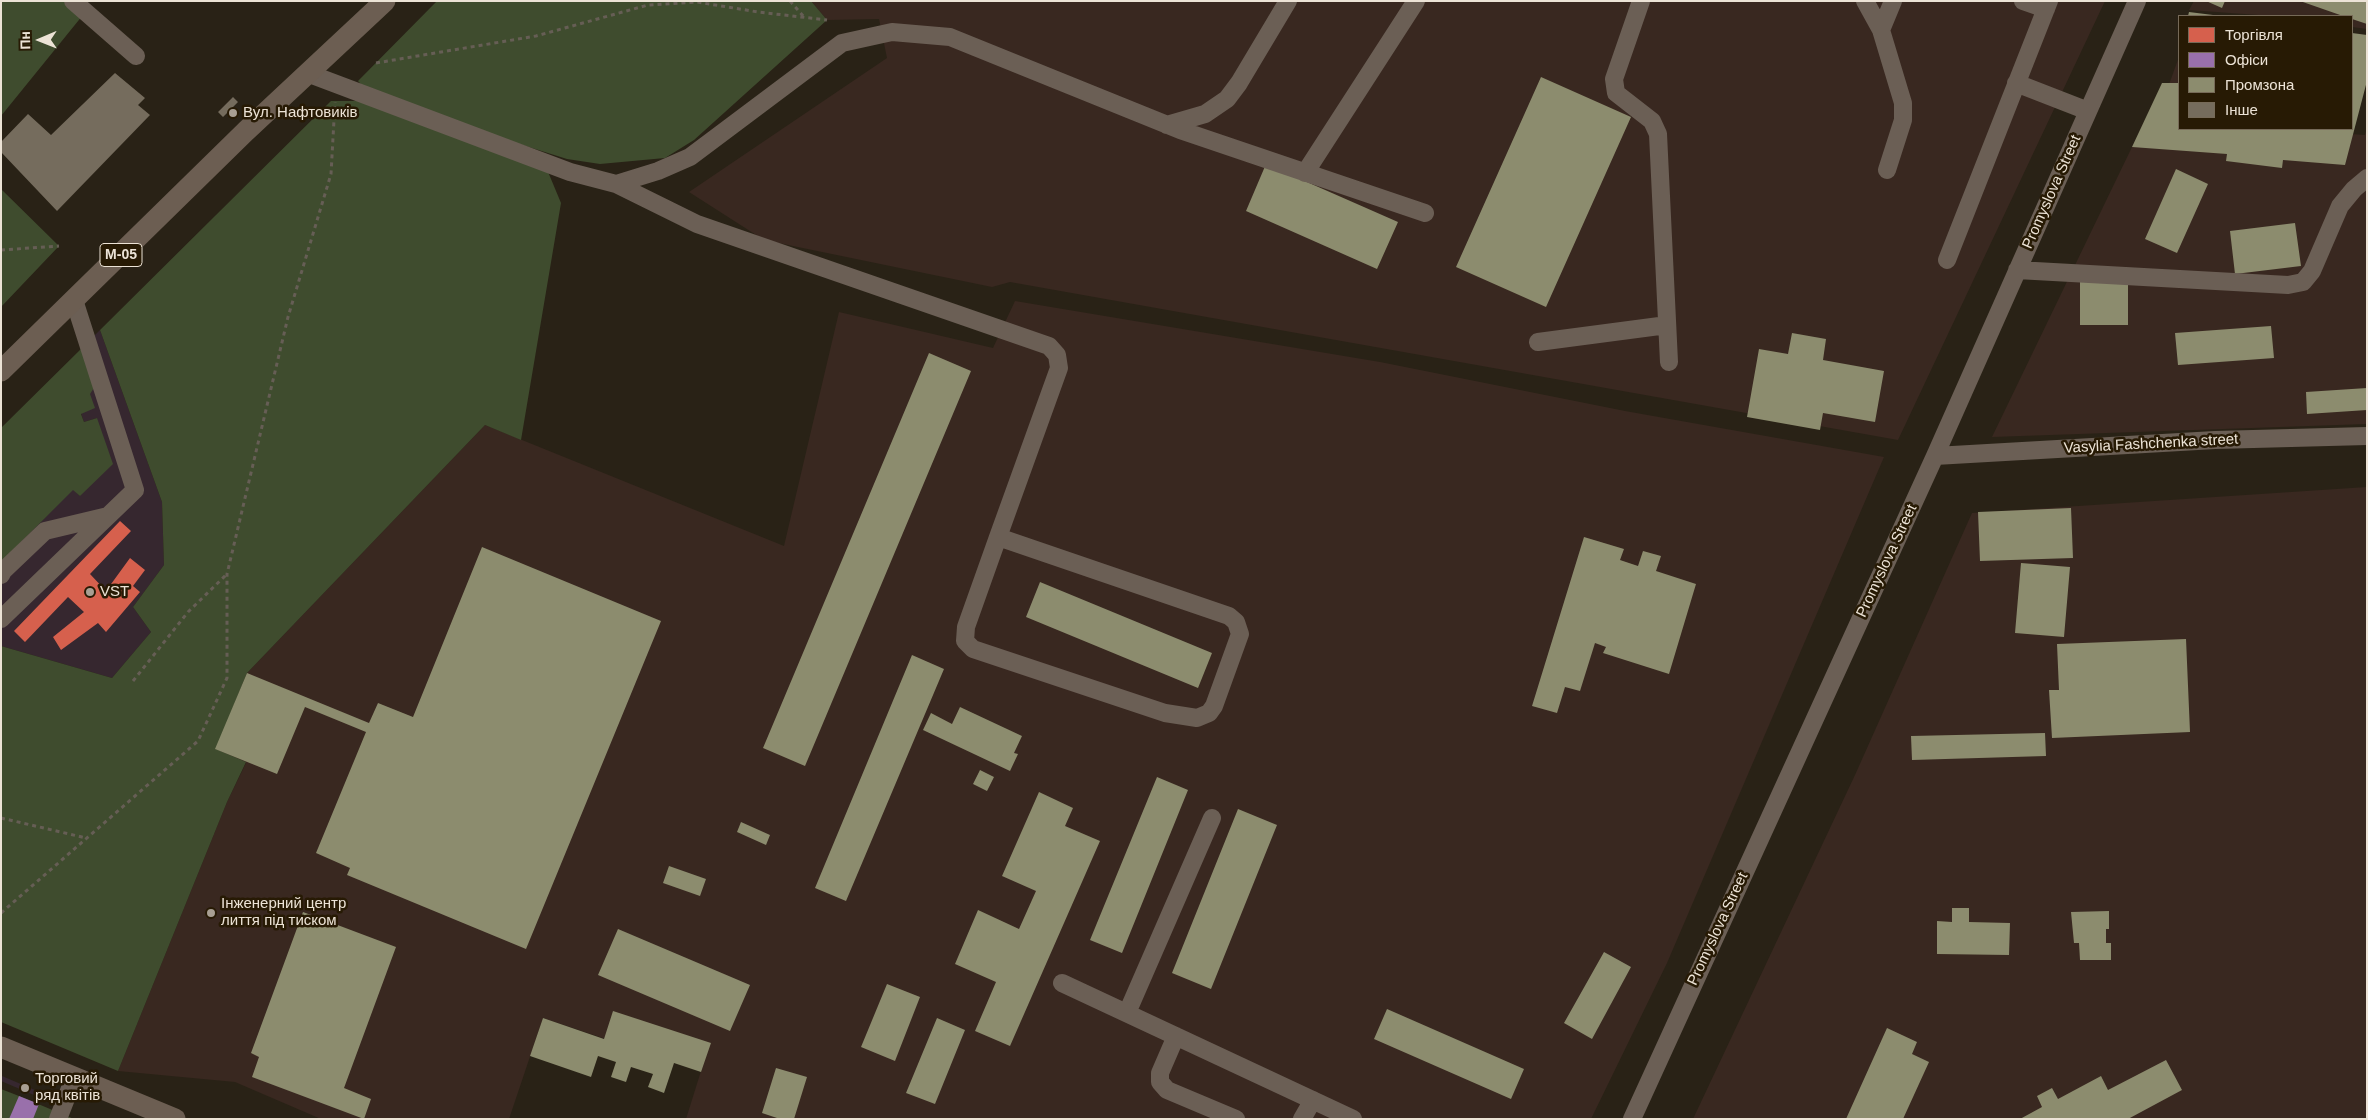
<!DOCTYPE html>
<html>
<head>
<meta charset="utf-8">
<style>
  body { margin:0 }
  #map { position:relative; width:2368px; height:1120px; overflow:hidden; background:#292216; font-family:Helvetica,sans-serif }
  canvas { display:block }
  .frame { position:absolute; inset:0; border:2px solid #ece3d6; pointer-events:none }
  .legend { position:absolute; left:2178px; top:15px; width:175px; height:115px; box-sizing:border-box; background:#271a04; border:1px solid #766a58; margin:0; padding:6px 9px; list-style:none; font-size:15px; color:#ece3d6 }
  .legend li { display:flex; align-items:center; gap:10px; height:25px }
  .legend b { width:25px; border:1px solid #766a58 }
  .north { position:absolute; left:15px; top:15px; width:50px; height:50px; -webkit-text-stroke:4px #271a04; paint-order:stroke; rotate:269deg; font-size:14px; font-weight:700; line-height:20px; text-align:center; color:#ece3d6 }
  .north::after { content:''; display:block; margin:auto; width:18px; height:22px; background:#ece3d6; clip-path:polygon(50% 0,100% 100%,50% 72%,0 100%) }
</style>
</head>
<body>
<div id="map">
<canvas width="2368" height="1120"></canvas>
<div class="frame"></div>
<ul class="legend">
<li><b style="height:14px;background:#d6604d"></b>Торгівля</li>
<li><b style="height:14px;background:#9970ab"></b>Офіси</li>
<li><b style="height:14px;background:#8c8c6e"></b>Промзона</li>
<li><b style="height:14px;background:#756c5d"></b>Інше</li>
</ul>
<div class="north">Пн</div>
</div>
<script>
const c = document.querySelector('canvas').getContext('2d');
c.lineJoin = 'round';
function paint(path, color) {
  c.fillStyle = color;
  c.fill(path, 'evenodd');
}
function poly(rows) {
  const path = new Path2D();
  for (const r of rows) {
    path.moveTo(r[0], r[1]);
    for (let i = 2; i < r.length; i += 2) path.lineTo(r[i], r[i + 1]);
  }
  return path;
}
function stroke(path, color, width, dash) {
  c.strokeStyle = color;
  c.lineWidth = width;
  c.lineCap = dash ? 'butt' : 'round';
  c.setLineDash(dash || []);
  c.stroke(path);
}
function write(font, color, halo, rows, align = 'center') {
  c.font = font + ' Helvetica,sans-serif';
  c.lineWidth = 5;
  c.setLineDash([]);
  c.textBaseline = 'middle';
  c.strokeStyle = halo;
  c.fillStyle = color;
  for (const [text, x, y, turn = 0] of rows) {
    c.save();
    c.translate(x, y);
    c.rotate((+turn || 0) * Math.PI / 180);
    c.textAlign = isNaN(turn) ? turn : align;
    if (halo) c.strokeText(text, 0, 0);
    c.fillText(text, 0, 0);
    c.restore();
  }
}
const commercial = poly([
  [100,330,162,502,164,565,133,607,151,632,112,678,1,646,1,562,73,489,80,496,97,418,84,422,81,413,90,394,83,347],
  [2,1076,49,1096,48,1101,1,1081]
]);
const industrial = poly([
  [811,1,2105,1,1898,440,1010,282,992,287,764,240,689,192,887,58,879,19,827,20],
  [2194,1,2367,1,2367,29,2352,27,2352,16,2272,16,2189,10],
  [2179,57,2179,114,2159,111,2168,87],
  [2148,119,2179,121,2179,129,2282,129,2365,135,2367,127,2367,424,1992,437,2132,147],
  [1015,301,1380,362,1625,411,1884,457,1667,963,1591,1119,686,1119,701,1071,543,1018,509,1119,321,1119,235,1082,118,1071,227,802,246,763,215,749,247,673,485,425,784,546,839,312,993,348],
  [2367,487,2367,1119,1693,1119,1855,775,1972,513]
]);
const green = poly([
  [1,1,79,1,87,10,1,116],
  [437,1,811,1,827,20,694,140,665,158,600,164,567,159,373,98,358,81],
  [331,101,374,101,546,167,561,203,521,440,485,425,247,673,216,749,246,762,227,802,118,1071,1,1022,1,646,112,678,151,632,133,607,164,565,162,502,100,330],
  [1,189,59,246,1,307],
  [83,347,97,383,90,394,95,408,81,414,84,422,97,418,113,464,80,496,73,490,1,562,1,428],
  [1,1089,19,1096,74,1119,1,1119]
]);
const shops = poly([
  [120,521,131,531,90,574,106,591,130,558,145,570,133,586,140,592,106,632,98,623,61,650,53,637,84,612,68,597,25,642,14,631]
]);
const offices = poly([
  [19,1096,39,1104,33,1119,9,1119]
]);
const industry = poly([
  [2206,1,2225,1,2222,8],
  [2300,1,2367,1,2367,24,2352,19,2352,16,2343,16],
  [2189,12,2213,15,2213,16,2188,16],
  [2352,33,2367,35,2367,81,2345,165,2283,160,2282,168,2226,161,2227,154,2132,147,2162,83,2179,83,2179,129,2352,129],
  [1541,77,1631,117,1546,307,1456,267],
  [1266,164,1398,222,1377,269,1246,211],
  [2176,169,2208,184,2177,253,2145,239],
  [2295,223,2301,266,2235,274,2230,231],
  [2080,278,2128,278,2128,325,2080,325],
  [2271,326,2274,358,2178,365,2175,333],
  [1792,333,1826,339,1823,360,1884,371,1875,422,1823,413,1820,430,1747,417,1759,349,1788,354],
  [929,353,971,371,805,766,763,748],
  [2367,388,2367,410,2307,414,2306,392],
  [2071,508,2073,558,1980,561,1978,512],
  [1584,537,1624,549,1620,560,1638,566,1643,551,1661,556,1656,571,1696,584,1669,674,1603,653,1606,647,1595,643,1580,691,1565,687,1557,713,1532,706],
  [482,547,661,621,526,949,347,875,350,868,316,853,366,732,305,707,277,774,215,749,247,673,369,723,378,703,413,717],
  [2021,563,2070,567,2064,637,2015,633],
  [1040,582,1212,653,1198,688,1026,617],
  [2186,639,2190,732,2052,738,2049,690,2059,690,2057,644],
  [912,655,944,669,846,901,815,888],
  [960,707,1022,736,1014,753,1018,754,1010,771,923,730,931,713,952,724],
  [2045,733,2046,756,1912,760,1911,736],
  [980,770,994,777,987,791,973,784],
  [1157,777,1188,790,1122,953,1090,940],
  [1039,792,1073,808,1065,826,1100,841,1010,1046,975,1031,996,982,955,964,978,910,1019,929,1036,891,1002,876],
  [1238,809,1277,825,1211,989,1172,973],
  [741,822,770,835,766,845,737,832],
  [669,866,706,879,700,896,663,883],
  [1952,908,1969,908,1969,922,2010,923,2009,955,1937,954,1937,921,1952,922],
  [2109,911,2109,929,2106,929,2106,943,2111,943,2111,960,2080,960,2079,943,2074,943,2071,912],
  [303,912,396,947,344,1088,371,1099,364,1119,252,1077,259,1057,251,1053],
  [618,929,750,985,730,1031,598,975],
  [1604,952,1631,967,1592,1039,1564,1023],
  [887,984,920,997,895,1061,861,1047],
  [1387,1009,1524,1069,1511,1099,1374,1039],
  [613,1011,711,1043,701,1072,674,1063,664,1093,648,1087,653,1074,631,1067,626,1082,611,1077,616,1062,598,1056,591,1077,530,1056,543,1018,604,1039],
  [937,1018,965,1030,935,1104,906,1093],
  [1887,1028,1917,1042,1912,1054,1929,1062,1903,1119,1846,1119],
  [2166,1060,2182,1090,2128,1119,2020,1119,2042,1107,2037,1096,2052,1088,2058,1099,2101,1076,2108,1090],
  [776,1068,807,1077,794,1119,780,1119,762,1113]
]);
const building = poly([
  [115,73,145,98,138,105,150,115,57,211,1,152,1,142,28,114,51,135],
  [233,97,238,102,223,117,218,112]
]);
const path = poly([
  [790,1,804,17],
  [376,63,536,36,648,5,697,2,758,12,827,20],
  [1,250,59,246],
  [133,681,188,612,227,574],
  [1,818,86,838],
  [1,913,198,741,227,678,227,574,288,317,331,174,335,102]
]);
const minor = poly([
  [73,1,136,56],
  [1641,1,1614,79,1616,93,1652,121,1658,134,1669,362],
  [1865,1,1881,30,1903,103,1903,120,1887,170],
  [2023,1,2046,9],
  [1881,30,1893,1],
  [307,73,570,172,616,184,658,171,690,157,842,43,892,32,950,37,1180,130,1425,213],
  [2016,83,2088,111],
  [1167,125,1205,114,1227,99,1239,83,1288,1],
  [1305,173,1416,1],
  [616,184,697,224,1049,346,1057,355,1059,368,998,537,966,627,965,641,973,649,1165,713,1197,718,1209,713,1214,706,1240,634,1236,622,1229,616,998,537],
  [1947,260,2049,1],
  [2017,270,2288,285,2303,282,2312,271,2340,206,2354,189,2367,178],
  [1538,342,1667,325],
  [1935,456,2215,440,2367,436],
  [1,575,3,571,45,531,108,516],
  [1,619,135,490,74,300],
  [1062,983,1353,1119],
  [1127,1013,1212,818],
  [1176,1036,1160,1073,1160,1082,1167,1090,1236,1119],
  [58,1119,74,1078],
  [1302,1119,1313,1100],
  [1632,1119,1935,456,2137,1]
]);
const major = poly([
  [1,371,246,131,385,1],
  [1,1047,175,1119]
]);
const markers = [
  [233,113,5,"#a89f93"],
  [90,592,5,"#a89f93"],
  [211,913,5,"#a89f93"],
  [25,1088,5,"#a89f93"]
];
const shields = [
  [121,255,42]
];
const shieldNames = [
  ["М-05",121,255]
];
const poiNames = [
  ["Вул. Нафтовиків",243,113],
  ["VST",100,592],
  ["Інженерний центр",221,904],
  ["лиття під тиском",221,921],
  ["Торговий",35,1079],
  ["ряд квітів",35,1096]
];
const streetNames = [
  ["Promyslova Street",2052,192,-66],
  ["Vasylia Fashchenka street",2151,444,-3],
  ["Promyslova Street",1887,561,-65],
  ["Promyslova Street",1718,929,-65]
];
paint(commercial, '#36272f');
paint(industrial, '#392820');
paint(green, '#3f4c2e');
paint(shops, '#d6604d');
paint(offices, '#9970ab');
paint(industry, '#8c8c6e');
paint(building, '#756c5d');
stroke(path, '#665e55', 3, [4, 4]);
stroke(minor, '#6b5f55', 18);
stroke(major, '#6c5e52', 21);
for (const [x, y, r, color] of markers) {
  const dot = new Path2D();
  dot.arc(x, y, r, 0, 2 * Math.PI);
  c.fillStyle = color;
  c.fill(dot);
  stroke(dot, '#271a04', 2);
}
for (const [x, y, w] of shields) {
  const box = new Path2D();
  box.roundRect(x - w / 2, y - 11.5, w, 23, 4);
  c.fillStyle = '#271a04';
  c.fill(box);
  stroke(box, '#ece3d6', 1);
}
write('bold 14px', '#ece3d6', null, shieldNames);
write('15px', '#ece3d6', '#271a04', poiNames, 'left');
write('15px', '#ece3d6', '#271a04', streetNames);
</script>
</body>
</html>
